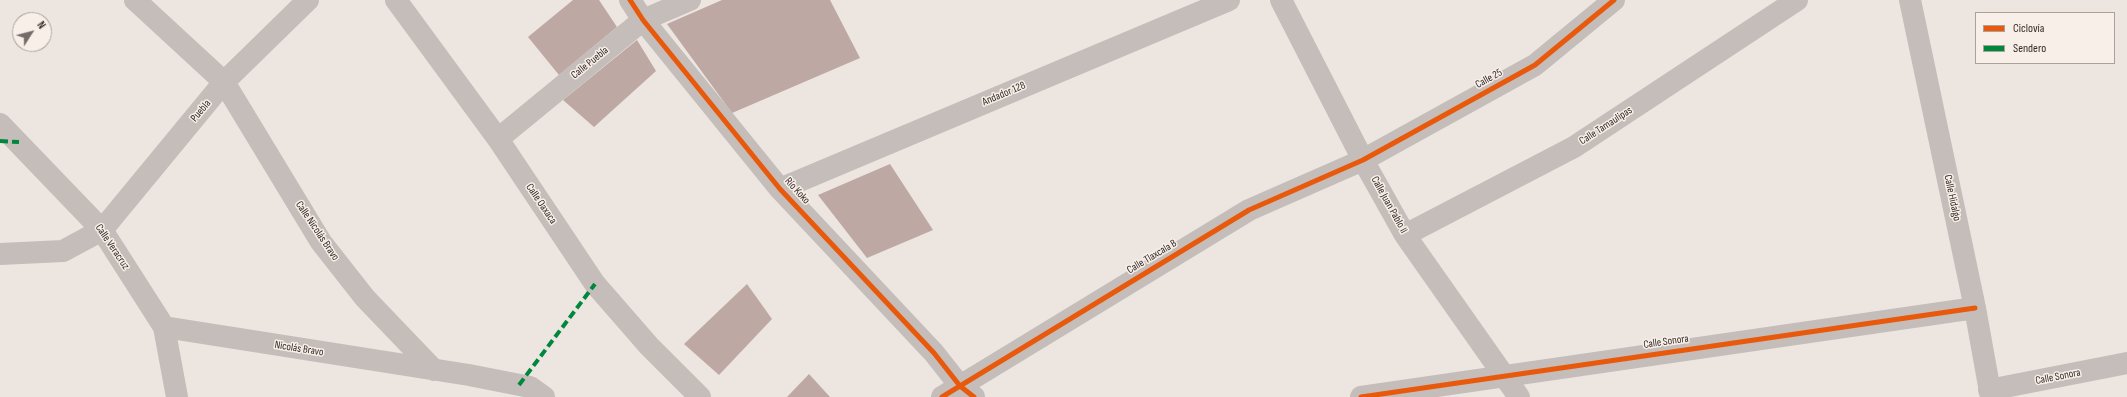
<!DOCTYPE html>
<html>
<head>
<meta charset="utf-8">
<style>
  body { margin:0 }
  #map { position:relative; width:2127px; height:397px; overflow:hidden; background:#ece5e0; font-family:"Sofia Sans Condensed",sans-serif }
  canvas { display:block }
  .legend { position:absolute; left:1975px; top:12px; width:140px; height:52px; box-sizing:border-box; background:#f8efe8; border:1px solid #aaa19b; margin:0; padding:5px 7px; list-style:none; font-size:12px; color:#342b28 }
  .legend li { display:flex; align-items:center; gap:8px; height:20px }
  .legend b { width:20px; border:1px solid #aaa19b }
  .north { position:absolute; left:12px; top:12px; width:40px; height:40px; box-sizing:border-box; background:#f8efe8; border:1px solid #aaa19b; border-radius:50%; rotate:54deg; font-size:11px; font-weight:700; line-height:16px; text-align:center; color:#342b28 }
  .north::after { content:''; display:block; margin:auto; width:14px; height:18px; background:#746c68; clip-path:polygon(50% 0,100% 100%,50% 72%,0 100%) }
</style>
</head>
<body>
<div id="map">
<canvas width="2127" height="397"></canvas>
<ul class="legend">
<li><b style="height:5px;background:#e8590c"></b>Ciclovía</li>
<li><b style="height:5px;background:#00873e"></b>Sendero</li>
</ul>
<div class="north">N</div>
</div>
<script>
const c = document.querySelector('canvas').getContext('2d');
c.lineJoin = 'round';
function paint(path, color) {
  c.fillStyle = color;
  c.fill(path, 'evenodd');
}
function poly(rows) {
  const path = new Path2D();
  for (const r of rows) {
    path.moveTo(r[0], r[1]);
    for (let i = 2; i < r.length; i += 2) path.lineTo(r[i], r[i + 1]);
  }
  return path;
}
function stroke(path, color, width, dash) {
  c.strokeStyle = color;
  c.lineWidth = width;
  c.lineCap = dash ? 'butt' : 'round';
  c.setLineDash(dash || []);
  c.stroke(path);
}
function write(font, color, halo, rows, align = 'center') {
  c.font = font + ' "Sofia Sans Condensed",sans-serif';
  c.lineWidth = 3;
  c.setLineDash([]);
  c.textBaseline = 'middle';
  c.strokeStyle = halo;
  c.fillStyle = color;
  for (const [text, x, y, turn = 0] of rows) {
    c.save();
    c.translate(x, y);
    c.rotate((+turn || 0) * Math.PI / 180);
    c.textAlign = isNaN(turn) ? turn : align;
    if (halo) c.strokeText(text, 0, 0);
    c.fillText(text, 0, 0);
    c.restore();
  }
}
const building = poly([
  [573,0,599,0,617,27,559,75,528,37],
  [722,0,830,0,860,58,732,113,667,24],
  [637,40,656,71,594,127,563,100],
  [890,164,933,230,867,258,818,195],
  [747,284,772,319,719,375,684,344],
  [809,374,830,397,787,397]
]);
const minor = poly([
  [135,0,224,82,321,242,365,298,434,370],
  [396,0,498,139,595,284,649,346,700,397],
  [630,0,643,20,780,189,934,353,960,386,974,397],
  [1281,0,1363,160,1405,235,1519,397],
  [1910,0,1975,308,1991,397],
  [0,124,102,230,164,327,177,397],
  [498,139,643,20,690,0],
  [780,189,1229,0],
  [1405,235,1574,147,1797,0],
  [0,254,63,251,102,230,224,82,308,0],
  [164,327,469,375,530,387,544,397],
  [1989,390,2127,363],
  [942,397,1249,210,1363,160,1535,65,1614,0],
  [1361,397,1975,308]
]);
const quiet = poly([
  [0,141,19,142],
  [519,385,595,284]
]);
const cycleway = poly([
  [630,0,643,20,780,189,934,353,960,386,974,397],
  [942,397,1249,210,1363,160,1535,65,1614,0],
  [1361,397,1975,308]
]);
const streetNames = [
  ["Calle Puebla",590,63,-39],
  ["Calle 25",1489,79,-29],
  ["Andador 128",1004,94,-23],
  ["Puebla",201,111,-50],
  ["Calle Tamaulipas",1606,126,-33],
  ["Río Koko",797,191,48],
  ["Calle Hidalgo",1952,198,78],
  ["Calle Oaxaca",541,204,56],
  ["Calle Juan Pablo II",1389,205,61],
  ["Calle Nicolás Bravo",317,231,56],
  ["Calle Veracruz",112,247,56],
  ["Calle Tlaxcala B",1152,257,-31],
  ["Calle Sonora",1666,342,-8],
  ["Nicolás Bravo",299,349,9],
  ["Calle Sonora",2058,377,-11]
];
paint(building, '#bea8a3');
stroke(minor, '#c4bdba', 22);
stroke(quiet, '#00873e', 4, [8, 4]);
stroke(cycleway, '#e8590c', 5);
write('11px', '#342b28', '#f8efe8', streetNames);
</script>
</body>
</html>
